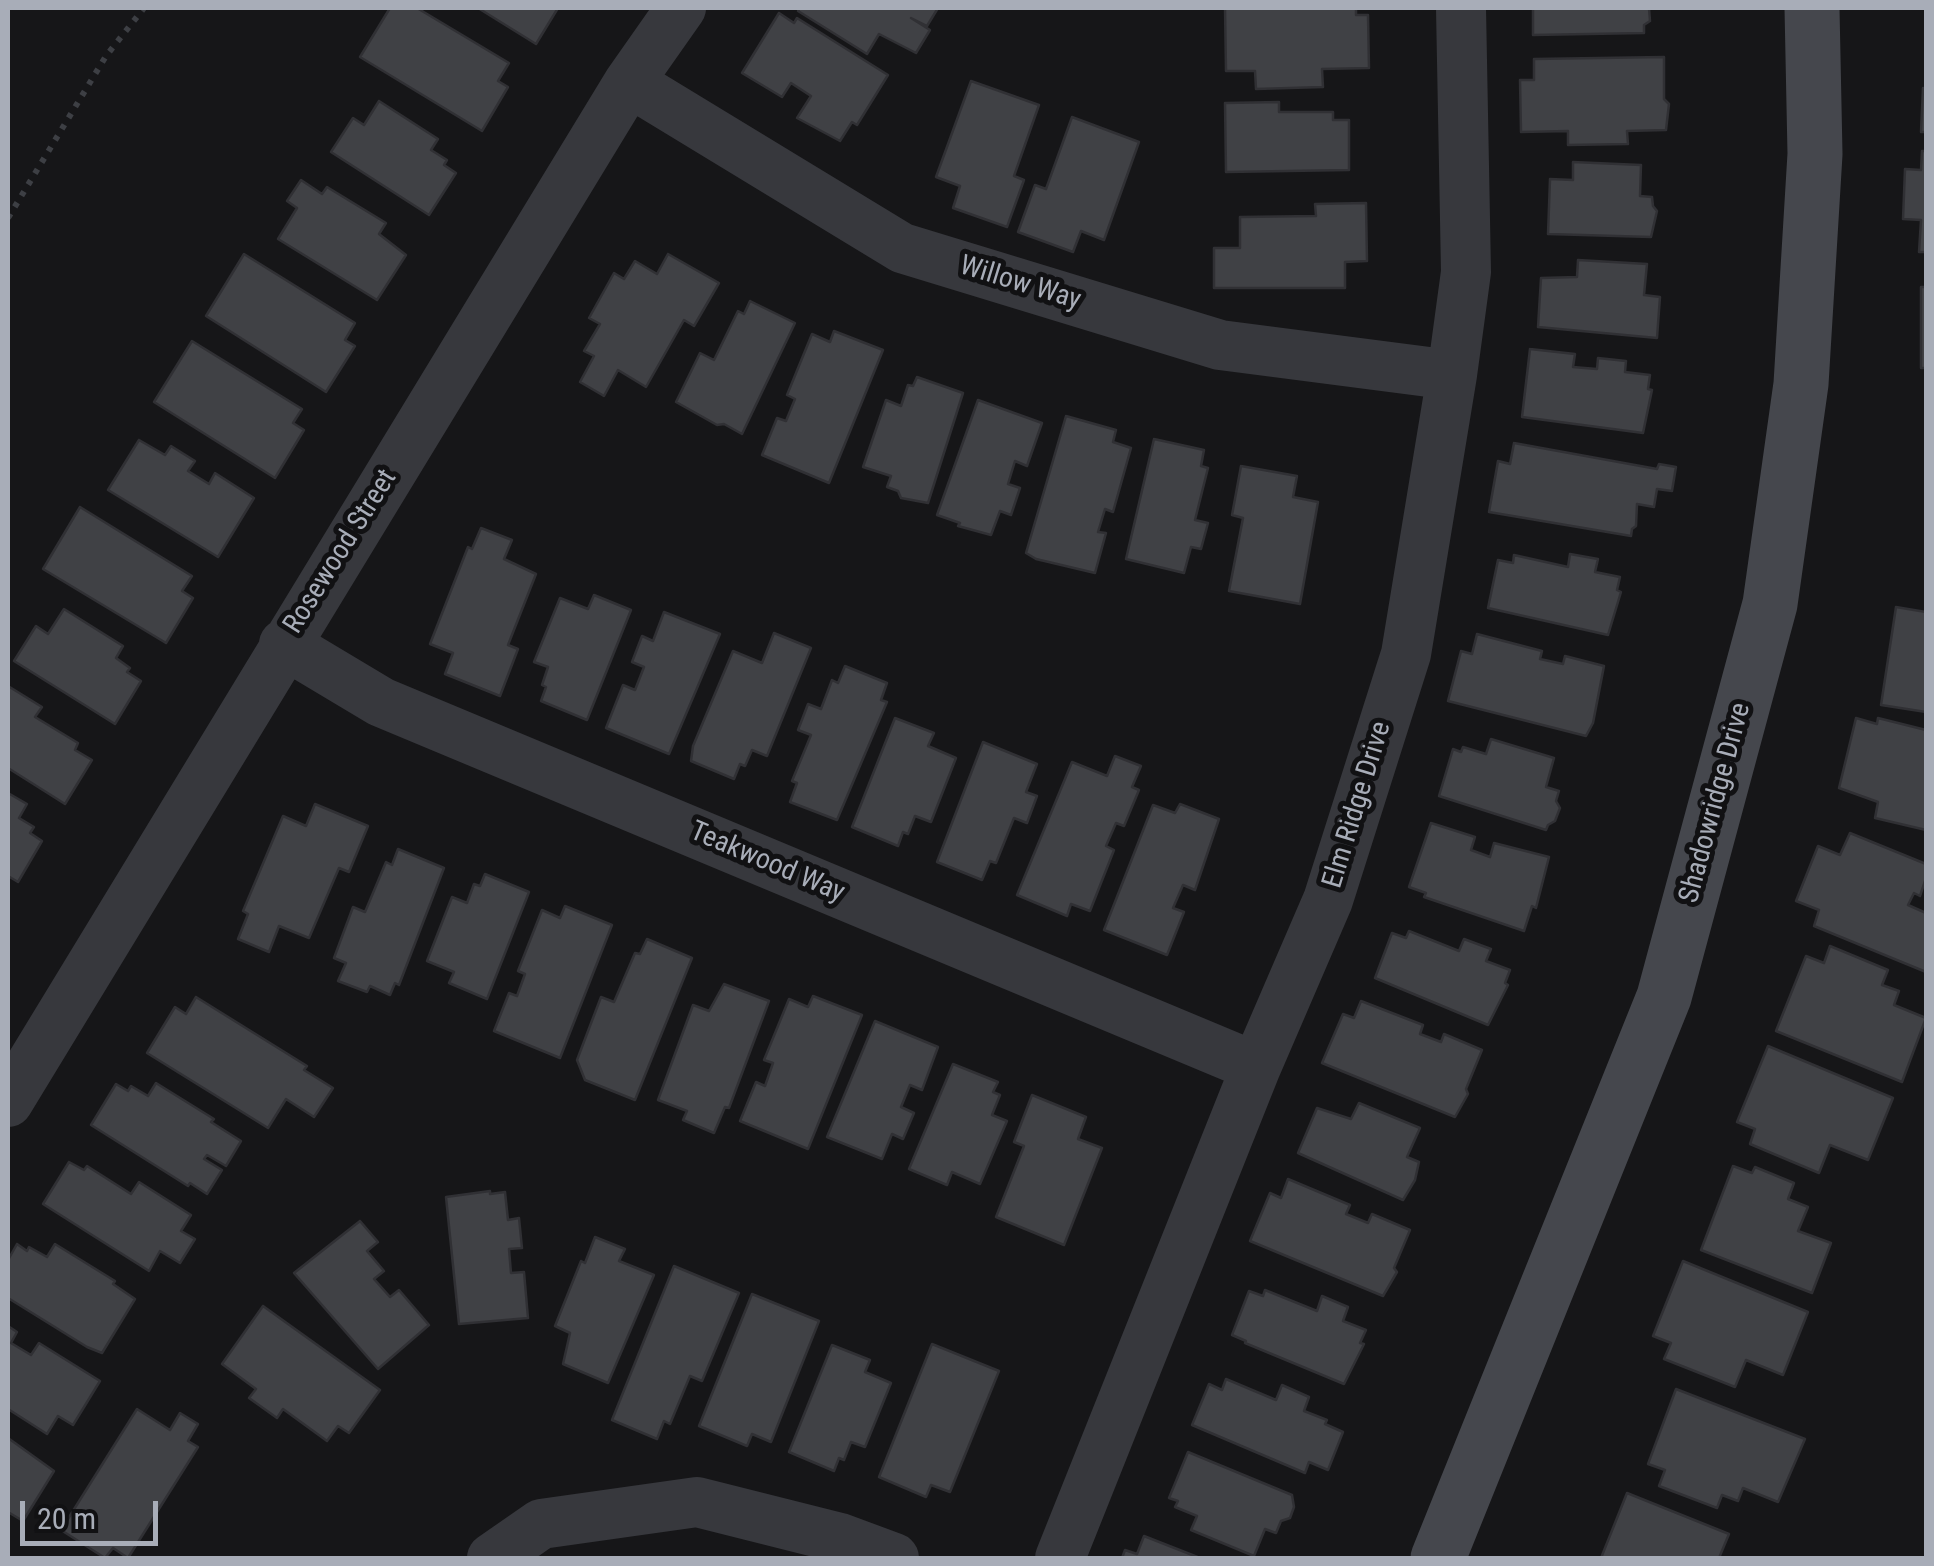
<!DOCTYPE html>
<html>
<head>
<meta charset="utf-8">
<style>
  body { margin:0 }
  #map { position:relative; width:1934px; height:1566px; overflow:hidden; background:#161618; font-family:"Roboto Condensed",sans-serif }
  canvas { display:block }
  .frame { position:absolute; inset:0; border:10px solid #a8adb8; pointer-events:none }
  .scale { position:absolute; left:20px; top:1501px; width:138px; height:45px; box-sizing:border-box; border:5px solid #a8adb8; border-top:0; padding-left:12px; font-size:30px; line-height:35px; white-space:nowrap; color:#a8adb8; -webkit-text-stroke:8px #111113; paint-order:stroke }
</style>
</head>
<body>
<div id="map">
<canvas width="1934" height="1566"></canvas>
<div class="frame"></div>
<div class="scale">20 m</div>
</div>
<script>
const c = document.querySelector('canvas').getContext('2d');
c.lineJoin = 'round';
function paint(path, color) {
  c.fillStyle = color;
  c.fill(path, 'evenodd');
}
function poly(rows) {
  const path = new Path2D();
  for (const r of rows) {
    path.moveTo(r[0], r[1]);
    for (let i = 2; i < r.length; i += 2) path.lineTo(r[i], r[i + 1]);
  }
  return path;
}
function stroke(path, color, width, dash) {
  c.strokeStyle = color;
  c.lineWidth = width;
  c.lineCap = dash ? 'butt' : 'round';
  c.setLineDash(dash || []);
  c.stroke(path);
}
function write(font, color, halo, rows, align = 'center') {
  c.font = font + ' "Roboto Condensed",sans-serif';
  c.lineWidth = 10;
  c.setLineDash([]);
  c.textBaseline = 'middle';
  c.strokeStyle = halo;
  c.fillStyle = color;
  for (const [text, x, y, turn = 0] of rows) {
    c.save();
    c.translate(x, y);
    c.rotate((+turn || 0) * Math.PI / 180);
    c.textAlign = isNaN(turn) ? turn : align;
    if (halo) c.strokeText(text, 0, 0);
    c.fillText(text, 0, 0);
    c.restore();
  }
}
const building = poly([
  [390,8,417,8,509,63,498,81,508,87,482,131,360,57,390,8],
  [478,8,558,8,536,44,478,8],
  [800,8,938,8,927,26,911,18,930,30,916,53,879,34,867,54,798,11,800,8],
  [1225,8,1356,8,1356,15,1368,15,1369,68,1322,69,1323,87,1256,89,1255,71,1226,71,1225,8],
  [1533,8,1649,8,1650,21,1644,25,1644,33,1533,35,1533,8],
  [779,13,794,23,797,18,888,75,857,125,852,122,840,141,797,118,811,96,791,83,782,97,742,73,779,13],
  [1664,57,1664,99,1669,104,1666,130,1627,131,1628,144,1568,145,1568,131,1521,132,1520,80,1534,80,1534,59,1664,57],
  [971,81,1039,105,1014,176,1024,180,1007,227,953,208,960,186,936,177,971,81],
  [1923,88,1926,89,1926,132,1921,132,1923,88],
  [379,101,438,139,431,150,447,160,444,165,456,173,429,215,331,152,353,118,364,125,379,101],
  [1279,102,1279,112,1333,112,1333,120,1349,120,1349,170,1226,172,1225,103,1279,102],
  [1072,117,1139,142,1104,240,1081,231,1073,252,1018,232,1035,185,1046,189,1072,117],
  [1922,151,1926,151,1926,252,1919,252,1921,220,1903,219,1905,169,1921,170,1922,151],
  [1573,162,1641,165,1640,196,1652,197,1653,206,1657,211,1651,237,1548,234,1550,179,1573,180,1573,162],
  [301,180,322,194,327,187,386,223,379,234,406,255,377,300,278,239,297,208,287,201,301,180],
  [1366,203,1367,261,1345,262,1345,288,1214,288,1214,248,1240,248,1240,217,1316,216,1315,204,1366,203],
  [244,254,355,323,345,340,355,346,326,392,206,316,244,254],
  [668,254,719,283,694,326,684,320,646,387,618,370,604,396,580,382,594,356,584,351,600,324,589,318,614,273,624,279,635,261,657,274,668,254],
  [1578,260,1647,264,1644,295,1660,297,1657,338,1538,327,1541,278,1577,277,1578,260],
  [1921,287,1926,287,1926,368,1921,368,1921,287],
  [750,301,795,323,742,434,724,424,717,425,676,402,700,353,714,360,738,311,744,314,750,301],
  [834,331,883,350,829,483,762,455,777,418,786,421,795,399,787,395,812,334,830,342,834,331],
  [192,341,302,409,293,423,304,430,275,478,154,402,192,341],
  [1530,349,1575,354,1573,367,1597,369,1598,358,1626,361,1625,372,1650,375,1648,389,1652,390,1643,433,1522,417,1530,349],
  [917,377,963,393,928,503,901,498,898,491,887,487,891,476,863,467,886,400,901,406,908,385,913,386,917,377],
  [978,400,1042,423,1027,466,1015,461,1008,484,1020,488,1011,515,1000,511,991,535,958,526,960,523,937,515,978,400],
  [1066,416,1116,430,1113,442,1131,448,1113,512,1105,509,1098,532,1106,533,1095,573,1036,559,1026,553,1066,416],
  [1154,439,1204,450,1201,466,1208,468,1195,520,1208,523,1201,549,1191,547,1184,573,1126,559,1154,439],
  [139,440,165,455,171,446,195,461,188,471,209,484,215,473,254,498,218,557,108,490,139,440],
  [1514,443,1657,469,1659,464,1676,467,1672,491,1657,489,1654,507,1637,504,1636,526,1632,529,1631,536,1489,512,1498,461,1510,464,1514,443],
  [1241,466,1297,476,1293,497,1318,502,1300,604,1229,591,1243,518,1232,515,1241,466],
  [80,507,192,576,182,591,193,598,166,643,43,569,80,507],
  [481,528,512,540,504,559,536,574,508,645,518,649,500,696,445,674,453,653,430,644,468,547,472,549,481,528],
  [1570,554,1598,559,1595,572,1620,577,1617,590,1621,592,1608,635,1488,608,1498,560,1513,563,1514,555,1568,567,1570,554],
  [594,595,631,610,587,720,541,701,546,687,542,685,548,667,534,662,560,598,588,609,594,595],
  [1896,607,1926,612,1926,712,1881,705,1896,607],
  [64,609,123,646,116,658,130,668,127,672,141,681,115,724,14,661,36,626,48,634,64,609],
  [664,612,720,634,669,754,606,728,623,685,635,690,644,667,632,662,642,636,653,641,664,612],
  [774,633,811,648,767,756,752,750,745,766,740,764,734,779,691,761,693,746,733,651,762,663,774,633],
  [1477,634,1542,651,1540,659,1563,664,1565,656,1604,666,1593,723,1586,736,1448,701,1461,651,1472,654,1477,634],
  [845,666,887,683,881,700,887,702,837,820,790,802,797,783,792,781,811,735,798,730,808,704,821,709,832,680,838,683,845,666],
  [8,686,42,707,35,717,78,743,75,750,92,760,65,804,8,768,8,686],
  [895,718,934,733,928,746,956,758,931,822,915,816,908,834,903,832,898,846,852,827,895,718],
  [1856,718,1877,724,1878,718,1926,730,1926,830,1875,818,1878,802,1839,788,1856,718],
  [1491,739,1554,758,1546,787,1559,791,1556,801,1560,808,1555,821,1548,825,1546,830,1439,796,1453,749,1461,752,1463,747,1486,754,1491,739],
  [983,742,1037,764,1026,792,1037,796,1027,823,1014,818,996,863,990,861,982,880,937,862,983,742],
  [1115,756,1141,766,1132,787,1139,790,1124,826,1116,823,1106,846,1114,850,1090,911,1071,904,1067,916,1017,895,1072,762,1107,776,1115,756],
  [8,793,27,804,19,818,34,827,30,833,42,841,18,882,8,876,8,793],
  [315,804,368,826,349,872,339,868,309,938,279,926,269,952,238,939,248,914,243,911,283,816,306,826,315,804],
  [1180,804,1219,819,1195,890,1183,885,1173,908,1184,912,1167,955,1104,930,1153,805,1175,813,1180,804],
  [1431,823,1475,837,1471,850,1490,857,1494,843,1549,857,1536,908,1532,906,1524,931,1424,897,1426,893,1409,887,1431,823],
  [1850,833,1926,864,1926,878,1920,896,1914,893,1908,905,1926,913,1926,972,1814,926,1819,910,1796,901,1818,846,1840,855,1850,833],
  [398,849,444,868,399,985,395,983,390,995,370,986,367,992,338,981,346,963,334,958,353,907,365,912,386,862,392,865,398,849],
  [485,874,529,892,487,999,449,983,454,972,427,961,452,897,467,903,474,884,480,886,485,874],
  [565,906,612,925,560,1058,494,1031,509,993,517,996,525,974,518,971,542,910,560,918,565,906],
  [1409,931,1459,951,1464,939,1491,949,1486,961,1510,970,1505,983,1508,985,1488,1025,1375,978,1392,933,1406,938,1409,931],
  [647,939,692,958,635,1100,585,1080,577,1060,601,997,614,1002,635,953,640,954,647,939],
  [1830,946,1888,970,1882,985,1899,991,1894,1005,1926,1018,1902,1082,1776,1031,1806,956,1824,963,1830,946],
  [724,984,769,1001,729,1108,725,1107,714,1133,683,1120,687,1111,658,1100,693,1005,709,1011,724,984],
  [813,996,862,1015,808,1149,740,1121,756,1082,765,1086,773,1063,764,1060,789,999,808,1007,813,996],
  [196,997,307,1066,304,1070,333,1088,314,1117,286,1099,268,1128,147,1053,175,1007,186,1014,196,997],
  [1361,1001,1423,1025,1420,1034,1441,1042,1444,1034,1482,1050,1466,1089,1468,1094,1455,1117,1322,1063,1343,1014,1354,1018,1361,1001],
  [875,1021,938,1047,922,1090,910,1085,901,1107,914,1113,903,1139,892,1134,882,1159,827,1137,875,1021],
  [1768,1046,1893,1098,1868,1160,1830,1145,1819,1173,1750,1144,1755,1129,1737,1122,1768,1046],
  [953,1064,998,1082,993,1092,1000,1095,992,1115,1007,1121,980,1184,952,1172,947,1185,909,1169,953,1064],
  [156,1083,214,1119,211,1122,241,1141,226,1166,207,1155,204,1159,222,1170,207,1194,190,1183,188,1186,91,1125,116,1084,128,1091,131,1086,148,1096,156,1083],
  [1032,1095,1086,1117,1078,1139,1102,1148,1064,1245,996,1217,1024,1146,1014,1142,1032,1095],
  [1359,1103,1420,1128,1407,1157,1419,1162,1415,1180,1403,1200,1298,1153,1317,1108,1351,1119,1359,1103],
  [69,1162,84,1170,87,1166,131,1194,139,1182,191,1215,181,1231,195,1239,180,1263,160,1251,149,1271,43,1204,69,1162],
  [1733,1166,1752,1173,1755,1167,1794,1183,1788,1199,1808,1207,1798,1231,1831,1243,1812,1293,1701,1250,1733,1166],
  [1288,1179,1350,1205,1346,1214,1368,1223,1372,1214,1410,1230,1394,1268,1397,1272,1383,1296,1250,1241,1270,1193,1281,1198,1288,1179],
  [490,1191,490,1194,505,1192,508,1220,519,1218,522,1248,509,1249,511,1273,524,1272,528,1318,459,1324,446,1197,490,1191],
  [360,1221,378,1242,367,1251,384,1271,374,1279,390,1297,399,1290,429,1325,378,1369,294,1273,360,1221],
  [595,1237,625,1249,619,1261,654,1275,608,1383,563,1364,570,1333,555,1326,581,1261,585,1263,595,1237],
  [17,1244,27,1251,29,1247,47,1257,55,1244,115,1281,113,1284,135,1299,102,1353,87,1347,8,1298,8,1260,17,1244],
  [1683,1261,1808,1312,1783,1375,1746,1360,1735,1387,1664,1359,1671,1343,1653,1336,1683,1261],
  [674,1266,739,1293,702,1381,690,1376,670,1424,664,1421,657,1439,612,1420,674,1266],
  [1265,1290,1317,1311,1322,1296,1348,1307,1343,1321,1366,1330,1360,1343,1364,1344,1344,1384,1245,1343,1246,1341,1232,1335,1249,1291,1263,1296,1265,1290],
  [752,1294,819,1321,771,1442,752,1434,747,1446,699,1426,752,1294],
  [263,1306,380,1390,349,1433,338,1426,327,1441,283,1409,277,1418,249,1398,256,1389,222,1364,263,1306],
  [8,1326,17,1332,11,1343,31,1355,39,1343,100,1381,73,1425,58,1416,47,1434,8,1409,8,1326],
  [932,1344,999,1371,950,1492,931,1485,926,1497,879,1477,932,1344],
  [832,1345,870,1360,865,1372,891,1383,865,1447,851,1442,844,1460,839,1458,834,1471,789,1452,832,1345],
  [1226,1379,1276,1400,1282,1385,1309,1397,1304,1411,1327,1420,1325,1424,1343,1432,1328,1470,1309,1462,1305,1473,1192,1425,1209,1384,1222,1390,1226,1379],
  [1676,1389,1805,1439,1778,1502,1743,1488,1738,1501,1722,1495,1717,1508,1659,1486,1665,1470,1648,1464,1676,1389],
  [137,1409,170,1430,180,1413,198,1424,188,1441,198,1447,128,1558,113,1548,105,1558,61,1530,137,1409],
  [8,1438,54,1471,23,1521,8,1512,8,1438],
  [1188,1452,1292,1495,1294,1507,1290,1518,1281,1521,1276,1533,1265,1529,1254,1556,1191,1530,1197,1516,1175,1507,1178,1501,1169,1498,1188,1452],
  [1627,1493,1729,1534,1719,1558,1601,1558,1627,1493],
  [1144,1536,1200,1558,1122,1558,1125,1550,1137,1554,1144,1536]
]);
const path = poly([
  [8,218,106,56,144,8]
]);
const street = poly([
  [629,82,902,248,1220,345,1452,375],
  [284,644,381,702,1256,1067],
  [8,1102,629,82,681,8],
  [492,1558,541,1524,697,1502,840,1538,894,1558],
  [1060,1558,1256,1067,1328,900,1406,654,1452,375,1466,272,1461,8]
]);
const secondary = poly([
  [1438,1558,1664,997,1770,604,1801,384,1815,154,1812,8]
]);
const streetNames = [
  ["Willow Way",1020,284,17],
  ["Rosewood Street",341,552,-58],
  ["Shadowridge Drive",1716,803,-75],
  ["Elm Ridge Drive",1358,805,-73],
  ["Teakwood Way",767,863,23]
];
paint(building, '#404145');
stroke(building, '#303034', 2.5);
stroke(path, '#3d3f44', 6, [5, 8]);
stroke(street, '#37383d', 50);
stroke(secondary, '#45474d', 55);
write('28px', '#a8adb8', '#111113', streetNames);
</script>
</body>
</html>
